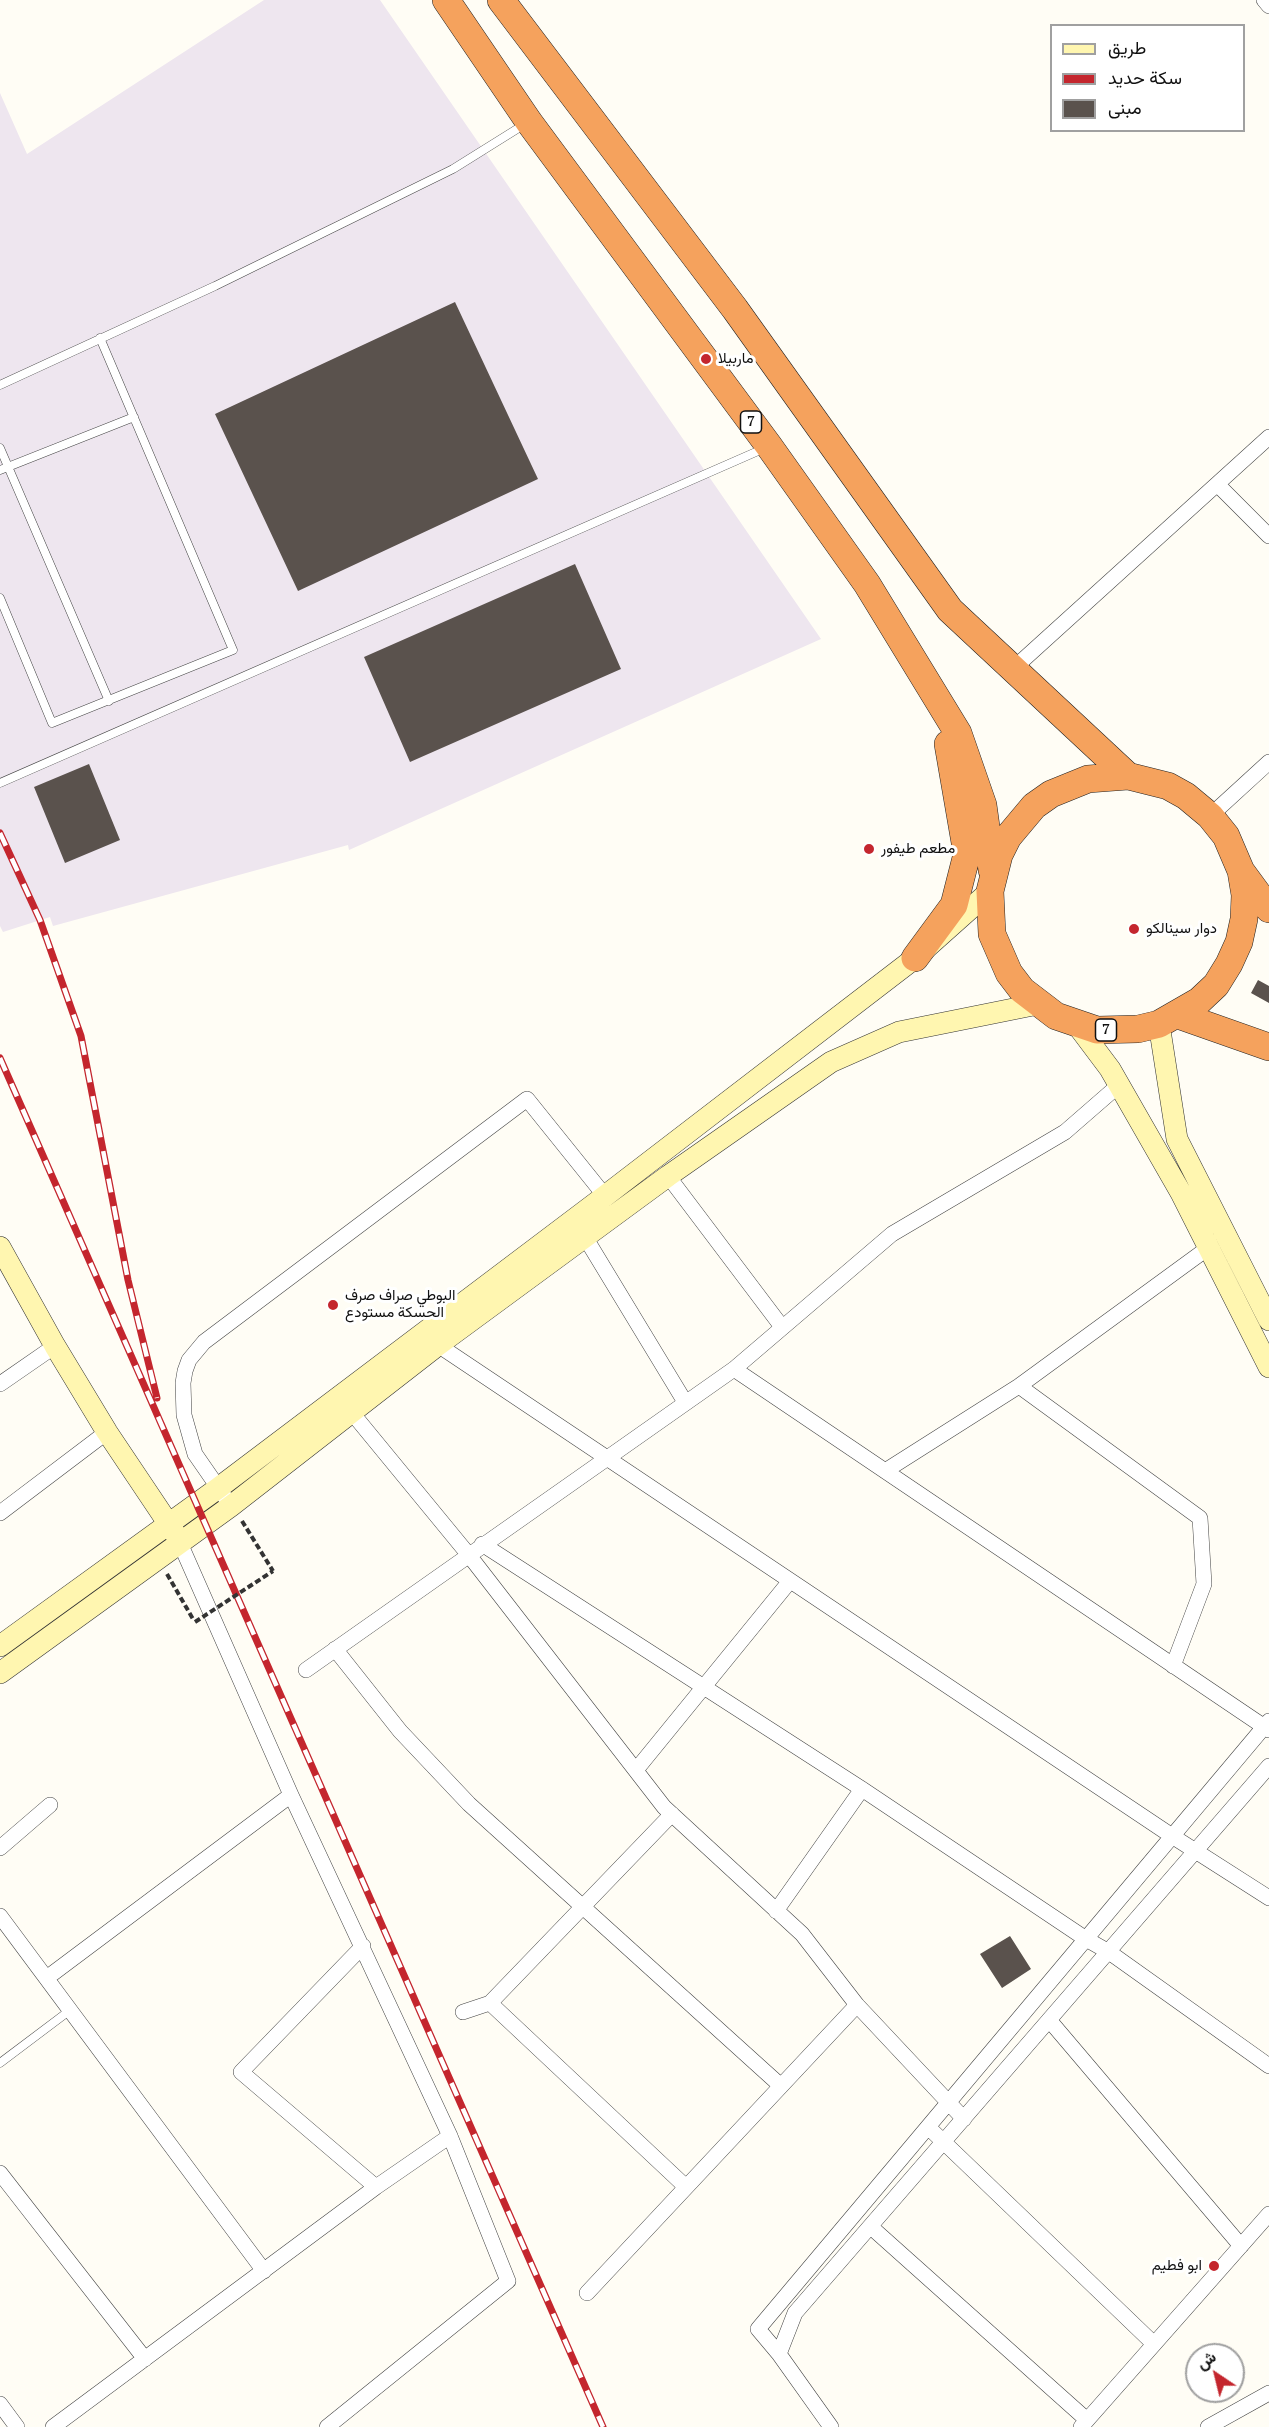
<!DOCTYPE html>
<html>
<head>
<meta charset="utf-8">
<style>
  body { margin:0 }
  #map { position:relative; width:1269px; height:2427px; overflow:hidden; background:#fffdf5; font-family:"PT Serif",Vazirmatn,serif }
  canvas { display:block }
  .legend { position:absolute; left:1050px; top:24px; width:195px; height:108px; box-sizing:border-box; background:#fff; border:2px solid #a0a0a0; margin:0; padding:8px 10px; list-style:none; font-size:18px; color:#111 }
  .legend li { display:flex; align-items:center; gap:12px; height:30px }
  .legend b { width:30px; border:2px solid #a0a0a0 }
  .north { position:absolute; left:1185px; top:2343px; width:60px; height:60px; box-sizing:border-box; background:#fff; border:2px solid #a0a0a0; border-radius:50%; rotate:325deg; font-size:16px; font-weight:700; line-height:24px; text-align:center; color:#111 }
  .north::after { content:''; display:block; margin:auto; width:21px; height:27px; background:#c4262e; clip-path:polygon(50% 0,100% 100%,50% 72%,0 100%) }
</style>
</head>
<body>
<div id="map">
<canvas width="1269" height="2427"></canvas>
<ul class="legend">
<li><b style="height:8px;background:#fff6b0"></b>طريق</li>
<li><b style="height:8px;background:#c4262e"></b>سكة حديد</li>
<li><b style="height:16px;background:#5a524d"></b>مبنى</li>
</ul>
<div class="north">ش</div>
</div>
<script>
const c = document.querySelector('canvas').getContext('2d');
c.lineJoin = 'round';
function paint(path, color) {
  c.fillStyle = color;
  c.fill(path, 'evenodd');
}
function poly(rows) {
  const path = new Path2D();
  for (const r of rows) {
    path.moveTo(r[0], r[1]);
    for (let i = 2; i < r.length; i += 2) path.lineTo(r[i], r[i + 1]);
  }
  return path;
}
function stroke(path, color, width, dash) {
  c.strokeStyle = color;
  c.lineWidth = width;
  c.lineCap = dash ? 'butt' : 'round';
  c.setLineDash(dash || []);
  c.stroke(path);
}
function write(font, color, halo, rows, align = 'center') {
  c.font = font + ' "PT Serif",Vazirmatn,serif';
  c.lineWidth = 6;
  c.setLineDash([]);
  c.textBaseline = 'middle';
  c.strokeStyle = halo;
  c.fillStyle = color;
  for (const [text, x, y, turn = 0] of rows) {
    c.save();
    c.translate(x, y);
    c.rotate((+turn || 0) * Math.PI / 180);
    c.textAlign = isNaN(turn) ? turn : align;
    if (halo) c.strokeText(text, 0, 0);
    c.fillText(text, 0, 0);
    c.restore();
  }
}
const industrial = poly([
  [264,0,380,0,821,639,349,850,348,845,53,926,50,917,3,932,0,926,0,93,27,154]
]);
const building = poly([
  [455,302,538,479,298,591,215,414],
  [575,564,621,669,410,762,364,657],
  [89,764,120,840,65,863,34,787],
  [1258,980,1269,986,1269,1003,1251,993],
  [1010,1936,1031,1969,1002,1988,980,1954]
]);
const path = poly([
  [242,1521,273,1571],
  [167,1574,193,1619]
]);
const lane = poly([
  [0,385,215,286,453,169,525,124],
  [0,448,109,701],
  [0,470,134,417],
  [0,598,52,723,233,650,100,338],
  [0,783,765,448],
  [0,2063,69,2011]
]);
const street = poly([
  [1264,0,1269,6],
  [1217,484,1269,536],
  [1013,669,1269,437],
  [1210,816,1269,762],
  [668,1176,782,1327],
  [585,1237,685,1402],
  [438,1345,1172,1836,1269,1898],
  [734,1369,1269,1730],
  [0,1384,55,1346],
  [1019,1386,1200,1518,1204,1584,1173,1666],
  [353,1414,468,1554,664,1807,802,1934,857,2005,964,2119],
  [885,1471,1019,1386,1208,1248],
  [231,1506,195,1454,184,1415,183,1383,185,1371,189,1360,204,1342,527,1099,605,1196],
  [0,1513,107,1432],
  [180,1543,291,1795,450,2136,508,2281,327,2427],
  [482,1544,862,1789,1086,1939,1109,1952,1269,2066],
  [335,1649,400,1731,469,1804,781,2086],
  [306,1670,734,1369,892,1234,1065,1132,1119,1085],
  [636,1770,790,1581],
  [0,1848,50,1805],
  [776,1911,862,1789],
  [0,1916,264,2271],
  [363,1946,241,2072,376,2187],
  [48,1977,291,1795],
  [490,2003,686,2187],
  [463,2012,490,2003,672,1814],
  [1050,2021,1241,2246],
  [928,2127,1154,2344],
  [0,2173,145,2359],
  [871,2227,1087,2420],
  [587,2293,857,2005],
  [779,2354,795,2313,1269,1766],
  [0,2404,17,2427],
  [53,2427,376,2187,450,2136],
  [831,2427,779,2354,758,2329,1269,1721],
  [1081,2427,1269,2214],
  [1208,2427,1269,2393]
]);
const secondary = poly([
  [1159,1024,1177,1139,1269,1320],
  [1077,1025,1110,1069,1181,1193,1269,1367],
  [0,1247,55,1346,107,1432,176,1535],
  [0,1646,217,1489,605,1196,915,958,990,891],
  [0,1673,231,1506,438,1345,668,1176,831,1062,899,1032,1038,1004]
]);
const highway = poly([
  [446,0,529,122,769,446,867,584,958,733,983,805,992,870],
  [501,0,735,309,950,610,1128,776,1168,786,1186,796,1210,816,1226,836,1241,871,1245,895,1244,919,1239,942,1229,964,1216,985,1199,1001,1159,1024,1138,1029,1097,1030,1056,1016,1022,990,1009,973,992,934,990,891,999,855,1008,837,1034,806,1051,794,1088,779,1128,776],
  [1241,871,1269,909],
  [915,958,954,905,967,854,948,744],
  [1178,1015,1269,1047]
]);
const rail = poly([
  [0,833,40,920,81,1036,128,1280,157,1398],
  [0,1058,603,2427]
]);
const pathBridge = poly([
  [195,1622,273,1571]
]);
const markers = [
  [706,359,6,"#c4262e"],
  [869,849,6,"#c4262e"],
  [1134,929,6,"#c4262e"],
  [333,1305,6,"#c4262e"],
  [1214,2266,6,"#c4262e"]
];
const shields = [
  [751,422,21],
  [1106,1030,21]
];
const shieldNames = [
  ["7",751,422],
  ["7",1106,1030]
];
const poiNames = [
  ["ماربيلا",718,359],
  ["مطعم طيفور",881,849],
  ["دوار سينالكو",1146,929],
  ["البوطي صراف صرف",345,1296],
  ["الحسكة مستودع",345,1313],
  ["ابو فطيم",1202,2266,"right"]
];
paint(industrial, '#eee6ef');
paint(building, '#5a524d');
stroke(lane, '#444', 9);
stroke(street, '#444', 16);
stroke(secondary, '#333', 22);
stroke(highway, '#222', 28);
stroke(path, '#333', 4, [6, 3]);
stroke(lane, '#fff', 8);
stroke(street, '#fff', 15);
stroke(secondary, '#fff6b0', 21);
stroke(highway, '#f5a25d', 27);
stroke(rail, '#c4262e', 7);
stroke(rail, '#fff', 4.5, [14]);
stroke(pathBridge, '#333', 4, [6, 3]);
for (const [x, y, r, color] of markers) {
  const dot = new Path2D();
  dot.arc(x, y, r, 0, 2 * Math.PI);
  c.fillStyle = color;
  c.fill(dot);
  stroke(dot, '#fff', 2);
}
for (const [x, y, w] of shields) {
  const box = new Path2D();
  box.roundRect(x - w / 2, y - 11, w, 22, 4.5);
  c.fillStyle = '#fff';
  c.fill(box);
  stroke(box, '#111', 1.5);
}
write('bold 14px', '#111', null, shieldNames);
write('15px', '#111', '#fff', poiNames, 'left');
</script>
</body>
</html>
